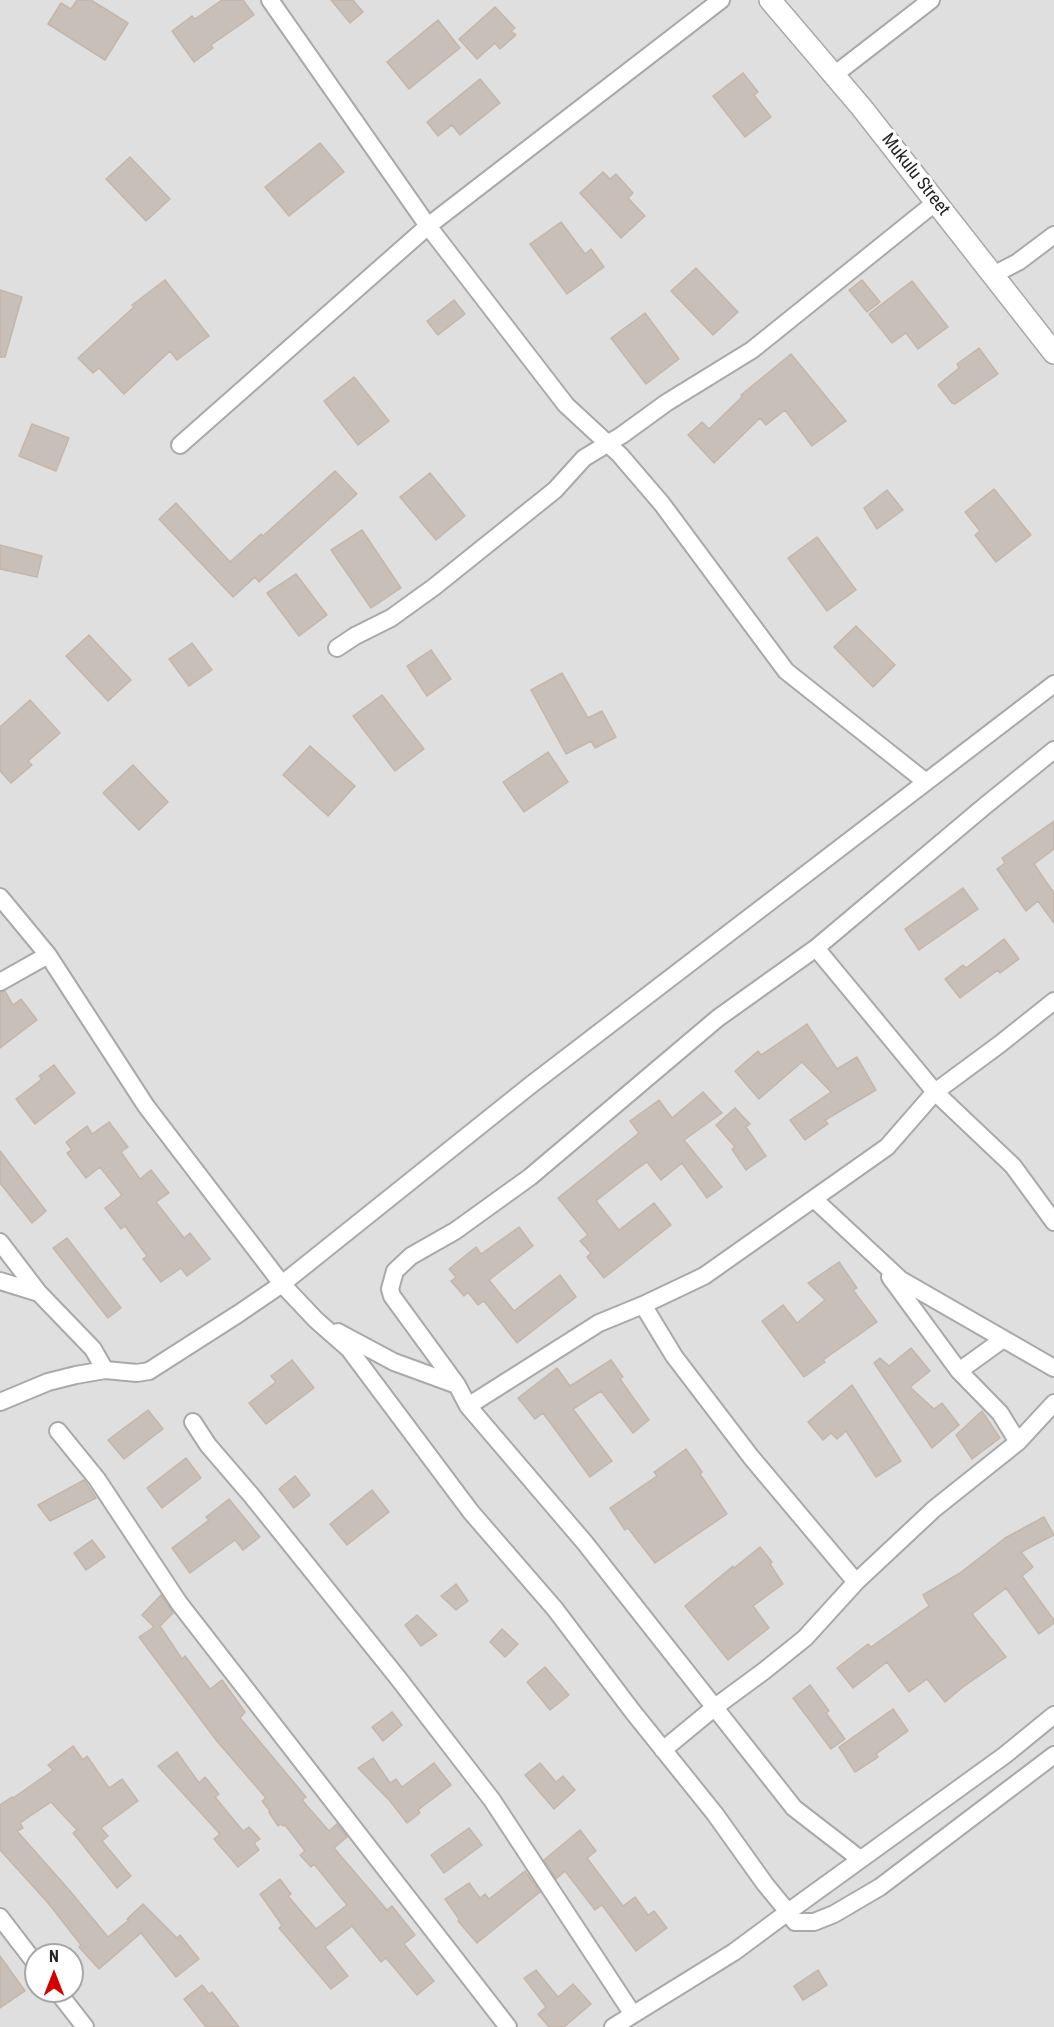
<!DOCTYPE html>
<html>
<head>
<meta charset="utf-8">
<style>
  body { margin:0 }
  #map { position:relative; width:1054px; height:2027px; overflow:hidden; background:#f2efe9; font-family:"Roboto Condensed",sans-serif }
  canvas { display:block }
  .north { position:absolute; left:24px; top:1943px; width:60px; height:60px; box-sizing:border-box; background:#fff; border:2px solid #a7a7a7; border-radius:50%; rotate:0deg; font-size:16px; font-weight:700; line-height:24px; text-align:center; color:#222 }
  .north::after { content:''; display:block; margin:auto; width:21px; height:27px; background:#d40000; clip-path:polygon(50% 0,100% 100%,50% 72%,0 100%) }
</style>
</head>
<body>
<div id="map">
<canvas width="1054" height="2027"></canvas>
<div class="north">N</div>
</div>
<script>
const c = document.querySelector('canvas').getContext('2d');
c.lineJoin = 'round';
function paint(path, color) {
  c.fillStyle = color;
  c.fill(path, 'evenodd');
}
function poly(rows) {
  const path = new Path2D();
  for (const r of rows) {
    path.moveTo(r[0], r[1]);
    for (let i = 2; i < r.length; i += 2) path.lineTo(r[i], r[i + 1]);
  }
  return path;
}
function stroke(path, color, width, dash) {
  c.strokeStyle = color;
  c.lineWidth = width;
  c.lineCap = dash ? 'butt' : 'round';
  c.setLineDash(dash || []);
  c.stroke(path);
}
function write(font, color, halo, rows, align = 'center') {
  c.font = font + ' "Roboto Condensed",sans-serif';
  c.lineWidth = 6;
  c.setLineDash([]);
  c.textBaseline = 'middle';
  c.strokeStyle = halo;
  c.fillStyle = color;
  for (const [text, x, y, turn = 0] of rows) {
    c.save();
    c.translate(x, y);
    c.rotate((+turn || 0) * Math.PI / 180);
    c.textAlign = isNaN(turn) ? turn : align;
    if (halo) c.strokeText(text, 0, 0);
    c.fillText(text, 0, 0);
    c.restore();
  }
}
const residential = poly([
  [0,0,1054,0,1054,2027,0,2027],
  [36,1955,72,1955,72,1991,36,1991]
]);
const building = poly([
  [77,0,91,0,128,23,105,60,48,24,61,3,71,9,77,0],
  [222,0,243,0,254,15,211,45,213,48,194,62,172,31,192,16,195,19,222,0],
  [331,0,353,0,363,12,350,23,331,0],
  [495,7,515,28,511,31,516,35,500,49,495,43,477,59,459,39,495,7],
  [438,20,460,48,409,89,387,62,438,20],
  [743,73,758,92,754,95,771,117,745,137,713,96,743,73],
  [480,79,500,103,460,135,452,125,438,136,427,122,480,79],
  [320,143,344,172,289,216,265,187,320,143],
  [130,157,170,199,146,221,106,179,130,157],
  [603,172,610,179,616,174,633,193,628,198,645,216,621,238,580,193,603,172],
  [561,222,585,254,591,249,604,267,567,294,530,244,561,222],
  [696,268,738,312,713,335,671,291,696,268],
  [165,280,209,336,177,360,170,351,124,394,99,368,93,373,78,358,134,307,132,305,165,280],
  [862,280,880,302,867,312,849,290,862,280],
  [912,281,948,327,918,349,906,333,892,343,869,314,912,281],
  [0,290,22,297,5,357,0,357,0,290],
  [454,300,465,314,438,335,427,321,454,300],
  [645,313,679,359,646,384,611,338,645,313],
  [979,348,998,374,955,404,952,403,938,385,959,368,957,364,979,348],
  [791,354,846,421,812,446,785,410,766,425,760,418,714,463,688,435,702,422,709,429,742,397,741,395,791,354],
  [354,377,389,421,358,445,324,401,354,377],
  [32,424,69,438,56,471,19,456,32,424],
  [335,471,357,494,259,582,255,577,233,597,159,519,176,503,230,562,261,534,263,536,335,471],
  [430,473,465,516,436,540,400,497,430,473],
  [994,489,1031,535,996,562,975,535,980,531,965,512,994,489],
  [887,490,903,510,877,529,864,508,887,490],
  [362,530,401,588,371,608,331,550,362,530],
  [817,537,856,590,827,611,788,558,817,537],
  [0,545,42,556,37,577,0,569,0,545],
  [296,574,327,615,299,636,267,593,296,574],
  [856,626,895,665,873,687,834,647,856,626],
  [89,635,131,680,108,701,66,656,89,635],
  [192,643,212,670,189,686,169,659,192,643],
  [431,650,451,679,427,696,407,666,431,650],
  [562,673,588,718,602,711,616,737,595,748,591,741,566,754,531,690,562,673],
  [382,695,424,749,395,771,353,716,382,695],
  [30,700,60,733,28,761,32,765,11,783,0,771,0,727,30,700],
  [310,746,355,786,328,816,283,775,310,746],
  [548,752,568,782,524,812,503,782,548,752],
  [133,765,168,802,139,830,103,793,133,765],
  [1054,821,1054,849,1034,864,1054,893,1054,923,1038,901,1026,911,997,869,1005,863,1002,858,1054,821],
  [963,888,978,909,919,950,905,929,963,888],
  [1004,939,1019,959,1000,973,998,970,960,998,945,979,963,965,966,968,1004,939],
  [5,991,13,1005,21,999,37,1020,0,1048,0,992,5,991],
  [807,1024,837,1069,857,1057,876,1090,825,1120,828,1124,805,1140,790,1120,831,1092,802,1062,759,1099,735,1071,758,1051,761,1055,807,1024],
  [54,1065,75,1093,35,1124,16,1099,42,1079,39,1076,54,1065],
  [703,1092,722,1113,684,1140,722,1187,707,1198,682,1163,661,1180,647,1162,634,1171,596,1201,619,1230,654,1203,671,1225,604,1278,587,1257,591,1253,580,1241,588,1235,558,1198,639,1133,630,1121,659,1100,672,1118,703,1092],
  [735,1108,750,1124,746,1127,766,1156,746,1170,732,1149,735,1147,716,1125,735,1108],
  [109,1122,128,1147,121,1152,140,1179,151,1170,169,1193,156,1202,184,1238,190,1233,210,1259,187,1276,181,1268,161,1282,143,1259,147,1256,125,1226,121,1229,105,1208,122,1195,100,1167,86,1178,67,1153,72,1150,66,1142,87,1126,92,1134,109,1122],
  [0,1151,46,1211,32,1223,0,1183,0,1151],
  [519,1227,533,1246,489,1280,514,1311,560,1275,576,1297,517,1343,484,1301,478,1305,468,1292,464,1296,451,1281,456,1277,449,1269,476,1247,481,1254,519,1227],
  [67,1238,121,1308,108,1318,53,1248,67,1238],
  [839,1262,857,1288,853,1290,877,1322,823,1360,825,1362,804,1377,762,1321,783,1305,797,1323,825,1300,808,1283,839,1262],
  [911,1348,930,1371,910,1387,934,1409,942,1403,959,1425,932,1448,874,1363,880,1358,889,1366,911,1348],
  [292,1360,314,1388,266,1424,249,1403,276,1382,271,1376,292,1360],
  [611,1360,623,1377,620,1379,649,1420,633,1433,601,1391,573,1409,612,1461,590,1477,543,1413,535,1419,518,1398,557,1368,570,1386,611,1360],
  [852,1385,901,1461,876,1477,846,1431,837,1439,831,1433,823,1440,808,1422,852,1385],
  [148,1410,163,1429,124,1459,108,1440,148,1410],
  [982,1411,1000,1438,972,1459,956,1435,982,1411],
  [686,1449,702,1472,700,1474,727,1514,655,1563,628,1528,625,1530,610,1508,657,1476,654,1472,686,1449],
  [186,1458,201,1478,162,1508,147,1488,186,1458],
  [295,1476,310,1495,294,1508,279,1489,295,1476],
  [84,1480,96,1498,50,1521,38,1505,84,1480],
  [372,1490,389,1512,347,1545,330,1524,372,1490],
  [229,1499,260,1537,243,1550,235,1540,190,1573,172,1548,209,1520,206,1517,229,1499],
  [1044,1517,1054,1535,1021,1552,1033,1567,1022,1576,1054,1620,1054,1623,1039,1634,1006,1588,972,1614,1006,1657,963,1687,945,1702,927,1679,909,1692,887,1662,853,1688,837,1668,868,1644,871,1647,929,1606,923,1595,960,1573,1005,1538,1044,1517],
  [92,1540,105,1557,86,1570,74,1553,92,1540],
  [760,1547,772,1562,770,1564,783,1584,753,1606,769,1628,728,1660,685,1606,733,1566,734,1568,760,1547],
  [456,1584,468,1601,456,1610,441,1596,456,1584],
  [161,1595,173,1613,160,1626,182,1659,185,1656,210,1689,222,1680,245,1712,240,1718,306,1797,302,1800,329,1831,337,1824,347,1837,334,1848,387,1910,392,1906,415,1935,404,1944,434,1981,417,1995,386,1958,381,1962,352,1926,325,1947,348,1976,331,1989,279,1928,282,1925,260,1894,280,1879,291,1894,288,1896,316,1929,347,1905,314,1864,311,1867,300,1855,305,1851,285,1825,283,1826,281,1824,278,1826,269,1812,270,1811,262,1801,266,1798,216,1740,139,1637,154,1627,142,1615,161,1595],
  [417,1615,437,1635,421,1646,405,1625,417,1615],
  [502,1629,518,1644,505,1657,490,1642,502,1629],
  [545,1667,569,1695,550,1710,527,1682,545,1667],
  [810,1685,829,1711,826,1713,845,1739,831,1749,793,1698,810,1685],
  [893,1709,908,1731,876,1754,878,1757,855,1772,839,1747,893,1709],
  [392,1712,402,1725,383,1741,372,1727,392,1712],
  [73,1746,83,1760,87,1756,109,1788,122,1779,138,1801,101,1828,108,1836,102,1841,131,1876,117,1888,73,1833,77,1830,51,1802,20,1823,23,1828,17,1831,70,1891,108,1937,129,1920,127,1919,143,1904,177,1938,180,1935,199,1959,176,1977,141,1933,99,1969,79,1947,81,1945,49,1904,0,1850,0,1805,12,1797,13,1798,53,1770,48,1765,73,1746],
  [177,1752,199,1783,205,1777,219,1794,215,1797,243,1831,249,1827,260,1839,254,1843,259,1850,238,1867,214,1839,220,1834,158,1766,177,1752],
  [373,1758,390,1783,396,1779,402,1787,434,1763,451,1785,418,1810,420,1813,407,1823,390,1801,358,1768,373,1758],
  [540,1763,556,1782,563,1776,575,1790,554,1809,525,1775,540,1763],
  [469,1828,482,1845,444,1873,431,1855,469,1828],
  [580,1830,596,1851,587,1858,623,1906,635,1897,648,1915,654,1911,667,1928,636,1951,602,1905,595,1910,565,1871,556,1879,544,1860,580,1830],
  [525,1871,540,1892,477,1943,458,1921,459,1919,445,1899,469,1883,480,1898,485,1894,489,1899,525,1871],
  [0,1956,25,1991,0,2008,0,1956],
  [536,1970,558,1997,573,1984,591,2004,564,2027,549,2027,538,2014,546,2007,524,1978,536,1970],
  [818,1970,827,1985,803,2000,794,1986,818,1970],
  [202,1985,209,1994,212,1992,239,2027,206,2027,184,1999,202,1985]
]);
const minor = poly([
  [270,0,428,226,566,405,620,455,662,504,786,671,926,782],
  [834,75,931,0],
  [993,275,1018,262,1054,235],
  [180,445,428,226,721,0],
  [337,648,355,636,391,618,434,587,555,490,584,458,622,435,666,403,752,350,936,202],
  [1054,750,986,805,816,948,935,1092,1013,1166,1054,1222],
  [0,897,48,955,146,1106,282,1284,316,1320,349,1349,471,1512,555,1609,633,1712,715,1814,765,1884,788,1912,1005,1755,1054,1715],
  [0,982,48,955],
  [814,1199,901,1280,1054,1368],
  [0,1242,39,1293,93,1349,105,1370],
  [890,1277,959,1371,1000,1413,1018,1442],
  [0,1281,39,1293],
  [643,1305,674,1356,751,1457,856,1582],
  [338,1332,394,1362,457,1385,468,1406,585,1543,794,1808,860,1859],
  [959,1371,1002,1340],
  [457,1385,392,1296,390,1289,395,1271,411,1256,455,1231,530,1177,718,1018,816,948],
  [0,1402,48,1382,76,1375,105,1370,137,1373,149,1371,238,1314,282,1284,532,1084,1054,684],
  [468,1406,599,1323,643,1305,704,1276,887,1147,935,1092,1000,1044,1054,1001],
  [193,1422,208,1445,251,1495,398,1678,492,1800,632,2013],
  [58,1431,97,1479,179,1603,508,2027],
  [663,1750,715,1707,764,1671,805,1638,856,1582,934,1509,1018,1442,1054,1403],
  [0,1917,36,1964],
  [57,1991,85,2027],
  [613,2027,734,1952,788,1912,795,1922,814,1922,834,1914,880,1887,1054,1755]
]);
const tertiary = poly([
  [770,0,862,108,1054,353]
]);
const streetNames = [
  ["Mukulu Street",915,175,52]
];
paint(residential, '#e0dfdf');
paint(building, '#c7bfb8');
stroke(building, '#c4b6ab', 1.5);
stroke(minor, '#a9a9a9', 20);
stroke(tertiary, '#a9a9a9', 24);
stroke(minor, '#fff', 16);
stroke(tertiary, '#fff', 21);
write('18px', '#222', '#fff', streetNames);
</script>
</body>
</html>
